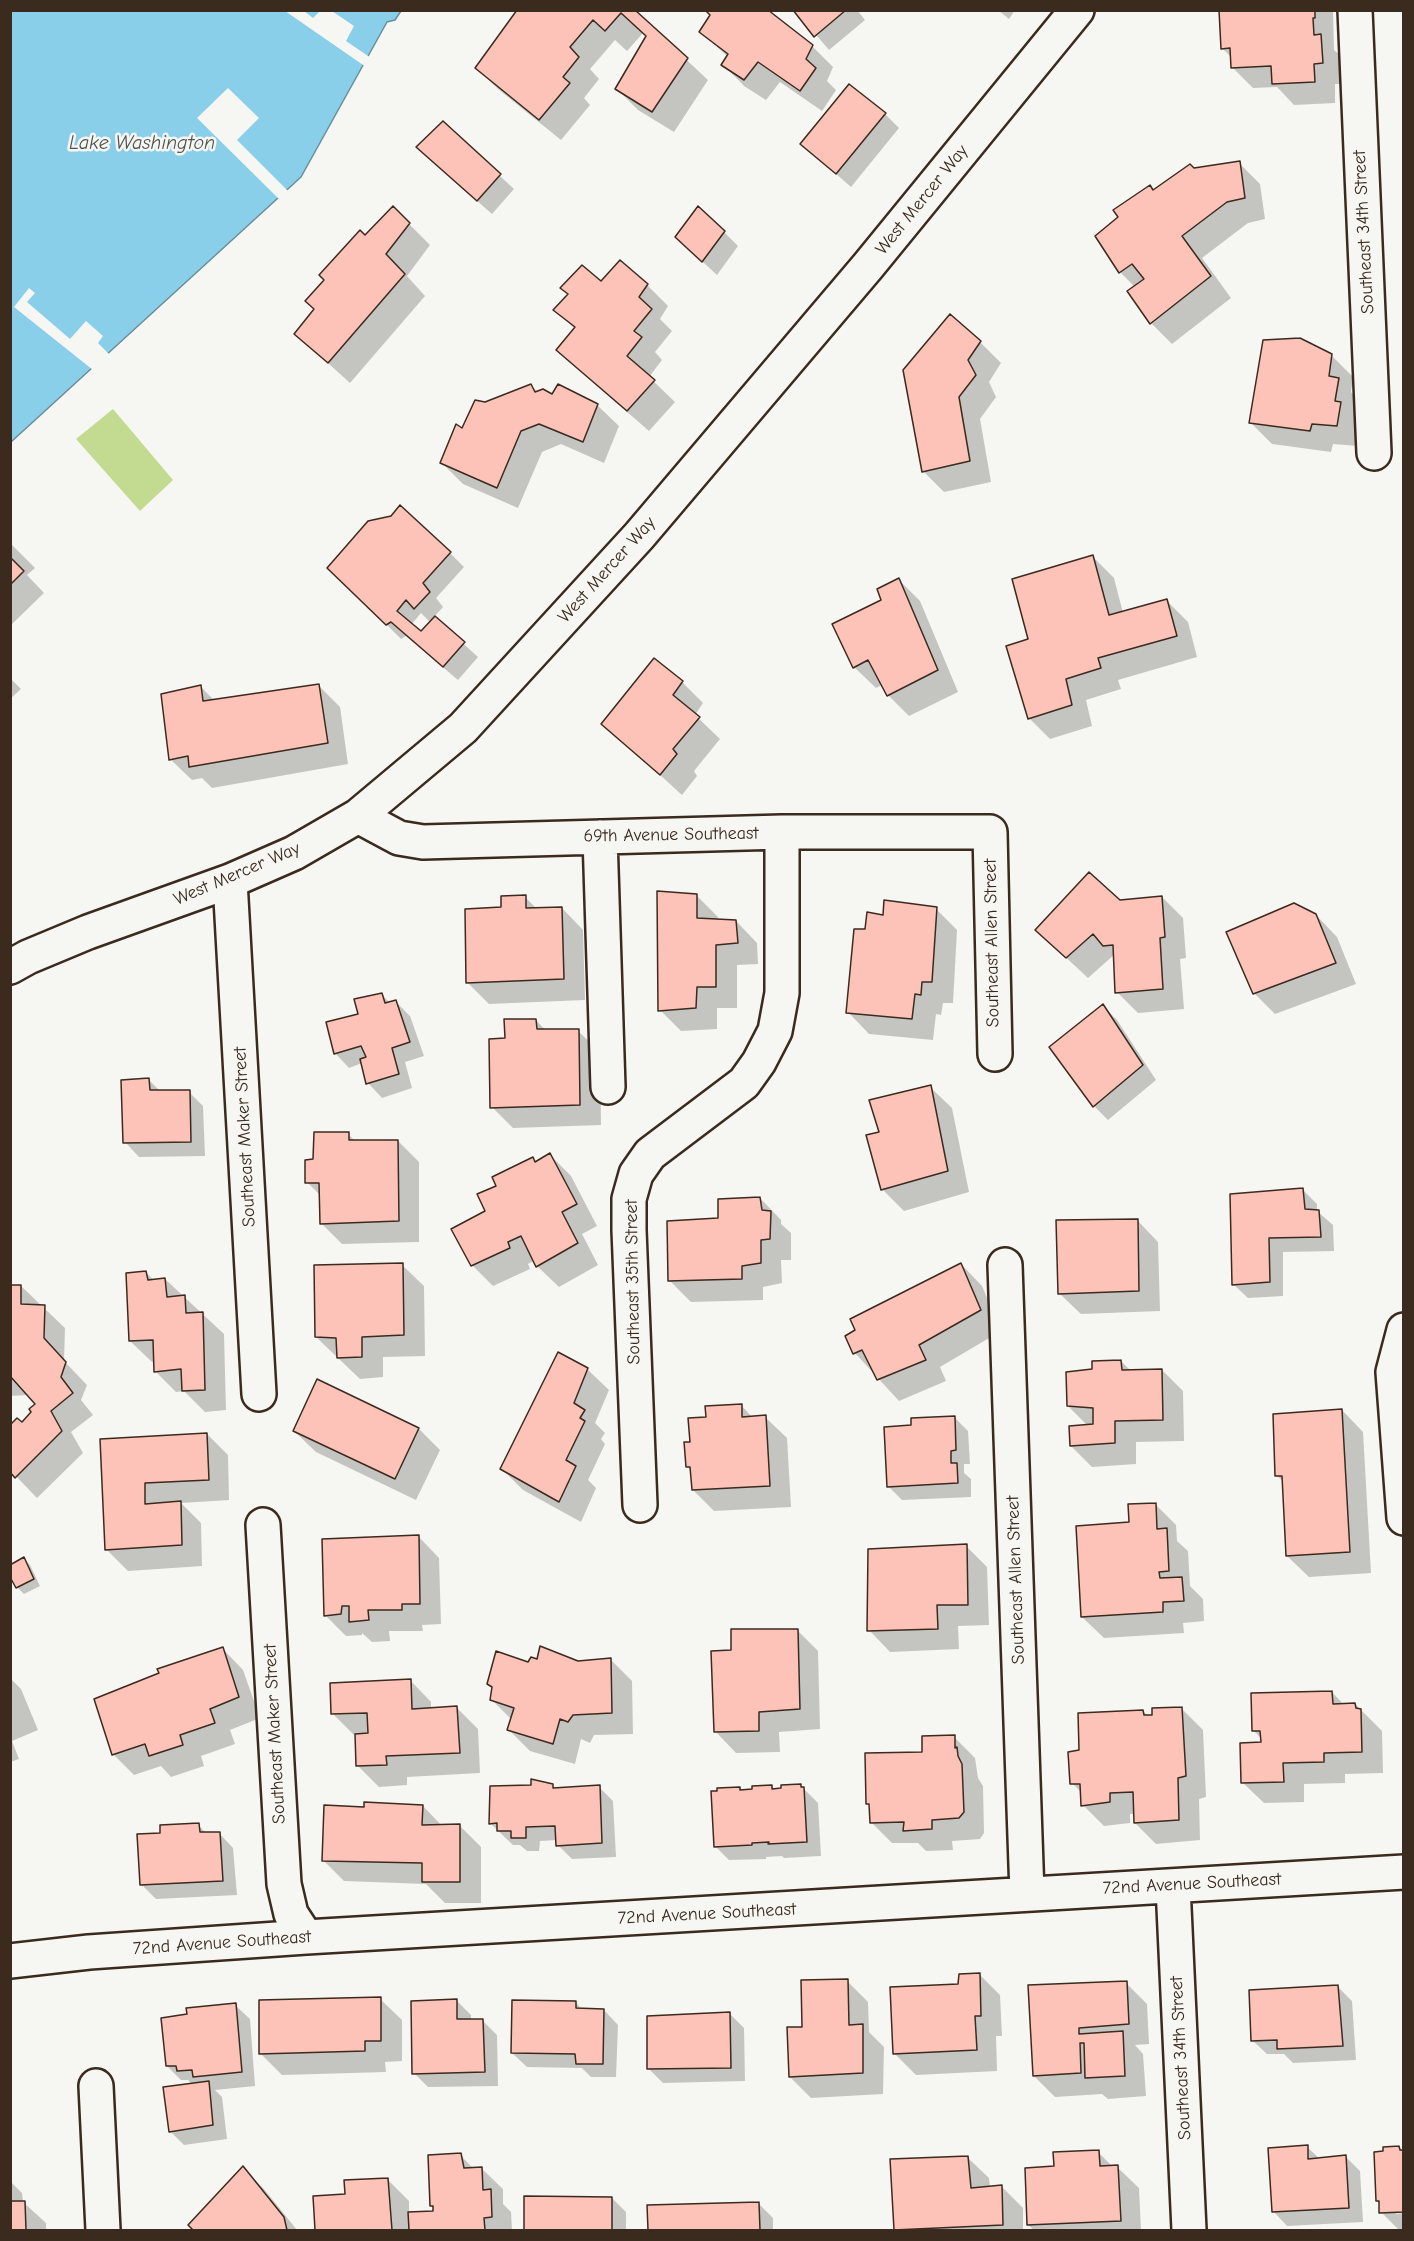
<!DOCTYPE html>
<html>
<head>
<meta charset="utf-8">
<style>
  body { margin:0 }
  #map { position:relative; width:1414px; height:2241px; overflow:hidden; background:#f6f6f2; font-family:"Comic Neue",sans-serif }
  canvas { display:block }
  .frame { position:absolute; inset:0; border:12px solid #3b2a1e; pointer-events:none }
</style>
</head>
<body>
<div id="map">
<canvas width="1414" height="2241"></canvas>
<div class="frame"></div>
</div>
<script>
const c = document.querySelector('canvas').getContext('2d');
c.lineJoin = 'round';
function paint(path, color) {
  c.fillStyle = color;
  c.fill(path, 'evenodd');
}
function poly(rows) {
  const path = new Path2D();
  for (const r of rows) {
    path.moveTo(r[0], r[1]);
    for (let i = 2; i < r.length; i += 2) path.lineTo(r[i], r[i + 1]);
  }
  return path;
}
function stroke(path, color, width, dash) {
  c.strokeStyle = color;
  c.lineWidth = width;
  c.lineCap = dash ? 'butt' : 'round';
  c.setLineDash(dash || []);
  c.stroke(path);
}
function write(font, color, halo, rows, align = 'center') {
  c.font = font + ' "Comic Neue",sans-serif';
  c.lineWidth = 5;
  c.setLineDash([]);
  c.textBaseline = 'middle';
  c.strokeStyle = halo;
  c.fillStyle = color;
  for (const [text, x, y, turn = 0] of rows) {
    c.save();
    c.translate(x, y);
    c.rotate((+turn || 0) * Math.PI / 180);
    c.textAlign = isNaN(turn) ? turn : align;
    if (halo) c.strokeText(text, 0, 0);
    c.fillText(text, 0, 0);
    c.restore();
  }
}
const green = poly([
  [113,409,173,480,140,511,76,439]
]);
const water = poly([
  [11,11,401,11,395,20,387,22,301,177,11,442,11,11]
]);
const pier = poly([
  [285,11,304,11,313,18,320,11,332,11,354,26,346,41,371,58,366,67],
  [228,88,259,118,237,140,289,192,280,200,197,118],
  [29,288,35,293,27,302,70,339,86,321,103,336,98,343,110,355,93,370,14,307]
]);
const shadow = poly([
  [633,10,708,80,674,132,638,110,617,89,647,37,643,33,627,51,615,40,590,69,599,79,584,98,590,105,561,140,498,89,477,68,519,11],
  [795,10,857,10,865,20,829,50],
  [998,10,1015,10,1009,19],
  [1221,10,1333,10,1334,50,1342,57,1343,84,1335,84,1335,103,1294,105,1277,87,1253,88,1232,67,1232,58,1222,48],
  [701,32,812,46,833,67,827,81,836,90,822,111,780,82,766,100,744,86,723,64,728,57],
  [885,114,899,128,851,187,802,144],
  [443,123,514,189,492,214,432,161],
  [1239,163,1260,184,1265,219,1248,223,1202,258,1231,298,1172,344,1151,323,1129,291,1135,287,1120,272,1153,191,1194,169],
  [393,208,430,245,407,276,425,296,350,383,296,334],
  [724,232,738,246,717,275,691,251],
  [601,283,647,285,668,306,660,319,672,331,655,352,662,360,649,377,675,402,649,431,580,371,558,350,575,329,555,310,569,295,562,288],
  [980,342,1001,363,989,382,996,397,980,419,991,482,944,492,923,471,904,371],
  [1331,355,1353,377,1351,392,1359,401,1356,419,1361,424,1358,446,1333,444,1331,452,1272,444,1251,423],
  [531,386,538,392,597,405,619,426,604,463,561,444,542,452,518,508,463,484,442,463,463,430],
  [10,543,35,568,27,575,44,593,10,626],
  [450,553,464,567,436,598,443,607,434,617,478,657,458,680,406,636,401,639,329,567],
  [421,613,431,623,421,633,411,625],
  [1092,556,1114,578,1123,613,1167,601,1188,622,1197,657,1118,680,1121,689,1086,700,1092,726,1050,739,1029,718,1030,640],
  [899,580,920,601,958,692,909,716,888,695,882,685,876,688,854,667,883,601],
  [10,678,21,689,10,699],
  [682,682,703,703,695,715,720,739,694,771,697,776,682,795,604,724],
  [200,686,215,701,319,686,340,707,348,764,212,788,202,778,192,780,170,759],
  [696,895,718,917,718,921,736,921,757,943,758,964,737,965,737,1008,717,1008,717,1029,681,1031,660,1010],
  [525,897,537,909,562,908,583,930,585,1000,489,1004,468,983,502,908],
  [1162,897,1183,918,1186,958,1180,959,1184,1009,1138,1013,1117,992,1115,954,1088,978,1059,951,1120,902],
  [936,909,957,930,953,1003,943,1003,941,1015,936,1014,933,1040,869,1034,848,1012,866,930,885,917],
  [1316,915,1337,937,1356,984,1275,1014,1254,993],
  [382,995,390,1003,396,1002,410,1016,424,1056,405,1062,412,1088,382,1098,368,1083,362,1063,349,1068,335,1053,360,1015],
  [1103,1006,1117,1020,1156,1080,1108,1120,1094,1106],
  [536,1020,546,1031,578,1031,600,1052,601,1125,513,1128,492,1107],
  [148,1079,161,1092,189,1092,203,1106,205,1156,139,1157,125,1142],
  [930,1087,952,1108,969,1192,904,1211,882,1189,880,1133],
  [348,1134,356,1142,398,1141,419,1162,419,1242,342,1244,321,1223,321,1196,307,1182,315,1160],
  [550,1155,571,1176,597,1226,582,1234,598,1265,559,1287,537,1266,535,1260,528,1264,530,1269,493,1286,472,1265,487,1212,498,1187,533,1158,537,1163],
  [1303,1190,1317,1204,1317,1211,1333,1225,1334,1251,1283,1252,1283,1296,1248,1298,1233,1284],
  [760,1198,781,1220,781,1224,791,1233,791,1260,781,1260,782,1283,763,1287,763,1300,691,1302,670,1281,719,1219],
  [1137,1220,1158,1242,1160,1311,1081,1314,1059,1293],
  [961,1264,982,1286,1001,1331,940,1367,946,1381,899,1401,855,1353,847,1336],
  [402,1265,424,1286,425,1356,383,1357,383,1377,360,1379,316,1337],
  [145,1272,154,1280,165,1279,224,1334,226,1410,205,1412,184,1391,176,1392,155,1371,155,1362,152,1362,130,1341],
  [21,1286,65,1328,64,1361,87,1385,81,1400,93,1415,71,1432,83,1453,37,1498,10,1470,22,1424,37,1405,28,1395,10,1396,10,1287],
  [1121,1361,1131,1371,1162,1370,1183,1391,1184,1441,1136,1442,1136,1464,1092,1467,1071,1446,1088,1426,1068,1406,1094,1371],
  [587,1369,609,1390,595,1423,605,1433,601,1439,605,1444,588,1480,596,1488,581,1522,523,1490,502,1469],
  [317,1381,419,1429,440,1450,416,1500,316,1452,294,1431],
  [741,1405,753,1418,765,1417,787,1438,791,1507,714,1511,693,1490,692,1471,688,1467,691,1443,708,1418],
  [1342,1410,1363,1432,1371,1573,1309,1577,1287,1556,1284,1482,1277,1476],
  [954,1417,968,1431,970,1464,964,1464,964,1473,971,1479,971,1497,902,1500,888,1486,913,1427],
  [207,1434,228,1455,229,1500,181,1503,201,1523,202,1566,128,1571,107,1550,102,1440],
  [1155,1504,1176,1525,1177,1541,1188,1551,1190,1586,1203,1599,1204,1621,1183,1623,1184,1633,1104,1638,1082,1617,1130,1524],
  [418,1536,439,1558,441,1624,422,1625,423,1631,389,1631,390,1641,372,1642,362,1633,362,1635,346,1636,325,1615],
  [966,1546,987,1567,989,1625,958,1626,959,1649,890,1652,869,1630],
  [24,1559,30,1565,40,1586,24,1594,17,1587],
  [797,1630,818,1651,820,1729,779,1732,780,1752,736,1753,715,1731],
  [222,1648,243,1670,260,1718,230,1730,235,1744,201,1756,204,1766,171,1777,161,1766,134,1775,113,1754],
  [611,1660,632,1681,633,1734,594,1735,590,1743,581,1739,575,1764,530,1751,509,1730,512,1720,492,1700,529,1664],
  [10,1678,21,1689,38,1730,12,1741,19,1759,10,1762],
  [410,1680,431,1702,431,1709,457,1708,478,1729,480,1773,407,1777,407,1785,379,1787,357,1765,356,1735,354,1735,333,1714],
  [1332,1692,1344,1705,1355,1704,1382,1731,1383,1773,1345,1774,1345,1783,1304,1784,1304,1802,1264,1803,1242,1782,1262,1743,1262,1739,1253,1730],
  [1182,1709,1203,1730,1206,1797,1199,1799,1200,1840,1156,1844,1135,1823,1135,1814,1130,1814,1130,1823,1104,1826,1083,1805,1082,1793,1072,1783,1143,1711,1148,1716],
  [954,1737,975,1758,978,1778,983,1786,984,1833,980,1839,952,1841,953,1850,926,1851,918,1843,892,1843,871,1822,871,1806,868,1803,924,1753],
  [800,1785,818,1803,821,1856,784,1858,782,1856,766,1857,766,1859,729,1860,715,1846,740,1788,743,1791,772,1786,775,1790],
  [552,1786,556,1790,599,1787,613,1801,616,1857,572,1859,558,1845,557,1840,540,1841,539,1851,527,1851,520,1845,513,1845,490,1823],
  [423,1806,442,1826,460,1826,481,1847,481,1903,445,1903,426,1884,344,1881,323,1860,366,1809],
  [198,1825,206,1833,219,1833,233,1848,237,1895,156,1899,142,1885,162,1834],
  [979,1974,1000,1995,1002,2036,996,2036,997,2071,916,2075,895,2054,960,1985],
  [847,1981,868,2002,869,2032,884,2047,883,2094,811,2098,790,2077],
  [1126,1983,1147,2004,1149,2044,1135,2045,1143,2054,1146,2096,1108,2099,1102,2094,1055,2097,1034,2076,1029,1986],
  [1338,1987,1352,2001,1356,2060,1293,2063,1284,2054,1267,2054,1252,2040],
  [380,1999,402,2020,402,2061,385,2062,386,2072,282,2075,261,2054],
  [456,2000,471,2015,471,2021,482,2020,497,2035,498,2086,428,2087,414,2073],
  [575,2002,583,2010,604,2010,618,2025,616,2077,591,2077,582,2068,527,2067,512,2053],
  [235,2005,250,2019,255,2086,215,2090,222,2097,227,2139,184,2145,170,2131,193,2085,188,2080,181,2080,167,2066],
  [730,2014,744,2028,745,2081,663,2083,649,2069],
  [1307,2147,1320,2159,1346,2157,1360,2171,1363,2222,1287,2226,1273,2211],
  [1399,2148,1403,2152,1396,2214,1404,2213,1404,2230,1399,2230,1381,2212,1380,2203,1377,2200],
  [1098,2152,1113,2167,1117,2167,1139,2188,1141,2230,1034,2230,1028,2225,1055,2167],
  [460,2155,474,2169,481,2168,503,2189,503,2204,511,2212,512,2230,316,2230,315,2197,347,2196,388,2180,409,2201,409,2214,435,2212,431,2205],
  [967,2157,989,2178,990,2188,1002,2187,1023,2208,1023,2230,896,2230,891,2160],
  [243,2168,264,2189,297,2230,195,2230,190,2225],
  [10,2181,22,2193,23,2202,46,2223,46,2230,10,2230],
  [526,2197,612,2198,626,2212,626,2230,526,2230],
  [758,2203,773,2218,773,2230,650,2230,649,2206]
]);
const building = poly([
  [517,10,635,10,688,58,652,112,615,89,646,36,621,13,605,31,593,20,570,47,579,57,563,77,570,83,539,120,475,68,517,10],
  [768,10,813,45,806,59,816,68,800,91,758,62,744,80,721,65,728,54,699,32,710,15,705,10,768,10],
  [793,10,846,10,814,37,793,10],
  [1219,10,1315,10,1315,18,1313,18,1314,35,1321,34,1323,63,1314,64,1315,82,1272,84,1271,66,1231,68,1230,48,1221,49,1219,10],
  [849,84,886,113,836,174,800,144,849,84],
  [443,121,501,174,477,201,416,147,443,121],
  [1240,161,1245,198,1227,202,1182,236,1211,276,1150,324,1127,291,1144,279,1132,264,1119,273,1095,236,1118,217,1113,210,1150,185,1153,190,1190,164,1194,168,1240,161],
  [393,206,410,223,386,254,405,274,328,363,294,334,314,309,305,301,324,280,319,275,360,230,365,235,393,206],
  [698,206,725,231,702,262,675,237,698,206],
  [620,260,648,284,639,297,652,309,634,331,642,337,627,356,655,380,627,411,556,350,575,327,553,310,568,294,560,288,582,265,601,281,620,260],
  [950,314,981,341,968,360,976,375,959,397,970,461,922,472,903,370,950,314],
  [1300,338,1332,354,1329,376,1339,378,1335,401,1341,402,1337,426,1312,424,1310,431,1249,423,1263,340,1300,338],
  [531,384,535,392,543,389,552,394,558,384,598,404,583,442,539,424,521,431,497,488,440,463,456,424,462,428,475,400,485,402,531,384],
  [400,505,451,552,423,583,430,592,414,609,406,600,397,611,421,631,435,616,465,642,443,667,391,622,386,625,327,568,368,521,391,516,400,505],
  [1093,555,1109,615,1167,599,1177,636,1098,658,1101,668,1066,679,1072,705,1028,719,1006,646,1028,639,1012,579,1093,555],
  [10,557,24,571,10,585,10,557],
  [899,578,938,670,887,696,868,660,853,668,832,624,881,600,877,589,899,578],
  [654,658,683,681,673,695,700,717,673,749,677,754,660,775,601,724,654,658],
  [319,684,328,743,189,767,188,756,169,760,161,694,201,685,203,701,319,684],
  [1089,872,1120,900,1162,896,1165,937,1160,938,1163,989,1115,993,1113,945,1103,946,1093,934,1066,958,1035,930,1089,872],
  [657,891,697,894,697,918,736,920,738,943,716,945,716,987,697,987,696,1008,658,1011,657,891],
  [526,895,526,908,562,907,564,979,466,983,465,909,501,907,501,896,526,895],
  [884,900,937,907,932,982,922,982,921,995,915,994,912,1019,846,1013,854,929,865,929,867,912,883,915,884,900],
  [1294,903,1316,914,1336,963,1253,994,1226,932,1294,903],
  [382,993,385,1003,396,1000,410,1042,392,1048,399,1074,366,1084,360,1059,366,1057,361,1046,334,1054,326,1022,358,1014,354,999,382,993],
  [1103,1004,1143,1065,1093,1107,1049,1047,1103,1004],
  [504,1019,536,1019,537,1029,579,1029,580,1105,490,1108,489,1039,505,1038,504,1019],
  [149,1078,150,1090,190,1090,191,1142,123,1143,121,1080,149,1078],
  [931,1085,948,1171,881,1190,866,1135,879,1132,869,1100,931,1085],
  [314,1132,349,1132,349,1140,398,1140,399,1221,320,1224,319,1183,305,1183,305,1160,313,1159,314,1132],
  [550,1153,577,1204,562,1212,578,1243,536,1267,521,1236,508,1242,510,1248,471,1266,451,1229,485,1211,477,1194,496,1186,492,1177,533,1157,535,1162,550,1153],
  [1303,1188,1305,1209,1319,1210,1321,1237,1269,1238,1270,1282,1232,1285,1230,1194,1303,1188],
  [760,1197,762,1210,771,1211,770,1239,761,1240,761,1263,742,1266,742,1279,668,1281,667,1221,718,1218,718,1199,760,1197],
  [1138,1219,1139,1291,1058,1294,1056,1220,1138,1219],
  [403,1263,404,1335,362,1337,362,1357,337,1358,336,1338,315,1337,314,1265,403,1263],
  [961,1263,981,1310,919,1345,926,1360,877,1380,862,1350,853,1354,845,1336,855,1330,850,1319,961,1263],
  [146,1271,148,1280,165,1278,167,1297,185,1295,186,1313,203,1312,205,1390,182,1391,181,1369,154,1372,153,1340,129,1341,126,1273,146,1271],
  [10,1285,21,1285,21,1304,45,1305,44,1338,66,1362,61,1377,73,1393,51,1411,62,1431,15,1478,10,1472,10,1425,17,1418,22,1422,31,1412,29,1409,35,1404,10,1376,10,1285],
  [558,1352,588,1368,574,1403,585,1410,580,1418,585,1421,566,1460,576,1466,559,1502,500,1469,558,1352],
  [1121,1360,1122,1370,1162,1369,1163,1420,1115,1421,1115,1443,1070,1446,1069,1426,1093,1424,1093,1408,1067,1406,1066,1372,1092,1369,1092,1361,1121,1360],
  [317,1379,419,1428,395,1479,293,1431,317,1379],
  [742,1404,742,1417,766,1415,770,1486,692,1490,690,1467,686,1467,684,1442,690,1442,688,1418,706,1417,705,1406,742,1404],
  [1342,1409,1350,1552,1286,1556,1282,1476,1275,1476,1273,1414,1342,1409],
  [955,1416,956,1450,951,1451,951,1463,957,1463,958,1483,887,1487,884,1427,911,1425,911,1418,955,1416],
  [207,1433,209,1480,145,1483,145,1504,181,1501,182,1545,105,1550,100,1439,207,1433],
  [1156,1503,1157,1529,1167,1528,1169,1571,1159,1572,1160,1578,1182,1577,1184,1601,1163,1602,1163,1612,1081,1617,1076,1526,1129,1522,1128,1504,1156,1503],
  [419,1535,420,1604,402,1604,402,1610,368,1610,369,1620,349,1622,349,1606,342,1606,341,1614,324,1616,322,1539,419,1535],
  [967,1544,968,1605,937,1605,938,1629,867,1631,868,1549,967,1544],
  [24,1557,34,1579,16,1588,10,1577,10,1565,24,1557],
  [731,1629,798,1629,800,1709,759,1712,759,1731,714,1732,711,1651,731,1650,731,1629],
  [540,1646,578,1661,611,1658,612,1713,573,1715,568,1722,560,1719,553,1744,507,1730,514,1708,490,1700,492,1687,487,1684,496,1651,528,1662,531,1657,537,1659,540,1646],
  [223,1647,239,1697,210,1709,215,1723,180,1735,183,1745,149,1756,145,1744,112,1755,94,1699,159,1673,157,1669,223,1647],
  [411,1679,412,1709,457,1706,460,1753,386,1756,387,1765,356,1766,355,1734,368,1733,367,1713,331,1714,330,1683,411,1679],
  [1332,1691,1333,1704,1355,1703,1356,1708,1361,1709,1362,1752,1324,1753,1324,1762,1283,1763,1284,1782,1241,1783,1240,1743,1261,1742,1260,1731,1252,1731,1251,1693,1332,1691],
  [1182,1707,1186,1776,1178,1778,1179,1820,1134,1823,1133,1792,1110,1793,1110,1802,1081,1806,1080,1784,1070,1784,1068,1752,1079,1750,1078,1713,1143,1710,1144,1715,1152,1715,1152,1708,1182,1707],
  [955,1735,955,1748,957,1747,958,1756,962,1764,964,1812,959,1818,932,1820,932,1829,903,1831,904,1822,870,1823,869,1804,866,1804,865,1753,922,1752,922,1736,955,1735],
  [531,1779,553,1784,553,1788,600,1785,602,1843,556,1846,555,1826,526,1827,526,1838,511,1838,511,1831,497,1831,497,1823,489,1824,490,1786,531,1785,531,1779],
  [801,1784,801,1787,804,1787,807,1842,768,1844,769,1842,752,1843,752,1845,714,1847,711,1791,717,1791,717,1788,740,1787,740,1790,752,1789,752,1786,772,1785,772,1789,781,1788,781,1785,801,1784],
  [364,1802,423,1805,422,1825,460,1824,460,1882,422,1882,422,1863,322,1861,324,1805,364,1807,364,1802],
  [199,1823,200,1832,220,1832,223,1881,140,1885,137,1834,160,1833,160,1825,199,1823],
  [980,1973,981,2016,975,2016,977,2050,893,2054,890,1987,958,1984,959,1974,980,1973],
  [848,1979,849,2025,863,2024,863,2073,789,2077,787,2027,802,2027,801,1980,848,1979],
  [1127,1981,1129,2024,1079,2028,1079,2034,1123,2031,1125,2076,1085,2078,1084,2043,1080,2043,1081,2073,1033,2076,1028,1985,1127,1981],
  [1338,1985,1343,2046,1277,2049,1277,2040,1251,2041,1249,1990,1338,1985],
  [381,1997,381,2041,365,2041,365,2051,259,2054,259,2000,381,1997],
  [457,1999,457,2019,483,2019,485,2072,412,2074,411,2001,457,1999],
  [512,2000,576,2001,576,2008,604,2009,603,2064,576,2064,575,2054,511,2053,512,2000],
  [236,2003,242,2072,193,2077,192,2070,177,2071,176,2066,166,2066,161,2018,187,2014,186,2008,236,2003],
  [730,2012,731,2068,647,2069,647,2016,730,2012],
  [209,2081,213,2125,169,2132,163,2087,209,2081],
  [1308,2145,1308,2159,1346,2155,1349,2208,1272,2212,1268,2148,1308,2145],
  [1399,2146,1400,2150,1404,2150,1404,2212,1379,2213,1379,2201,1376,2201,1374,2152,1383,2151,1383,2147,1399,2146],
  [1099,2150,1100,2166,1118,2165,1121,2221,1027,2225,1025,2168,1054,2166,1053,2152,1099,2150],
  [461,2153,464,2168,482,2167,483,2190,491,2189,492,2217,484,2218,485,2230,409,2230,408,2212,433,2211,433,2206,430,2206,428,2155,461,2153],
  [968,2156,971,2188,1002,2185,1003,2225,894,2230,890,2159,968,2156],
  [243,2166,284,2217,287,2230,193,2230,188,2225,243,2166],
  [388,2178,392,2230,315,2230,313,2196,345,2194,344,2180,388,2178],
  [524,2196,612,2197,612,2230,524,2230,524,2196],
  [10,2201,25,2201,26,2230,10,2230,10,2201],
  [759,2202,760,2230,648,2230,647,2205,759,2202]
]);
const minor = poly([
  [1355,10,1374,453],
  [358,816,399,838,423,842,782,832,990,832,995,1054],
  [600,837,608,1087],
  [230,881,259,1394],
  [10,967,28,957,88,932,230,881,294,853,358,816,463,728,639,536,868,266,1077,10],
  [1005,1265,1027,1894],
  [1404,1330,1393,1372,1404,1518],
  [640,1505,629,1230,629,1199,636,1174,650,1154,744,1083,759,1062,775,1031,782,993,782,832],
  [263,1525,284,1884,291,1914,306,1937],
  [1173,1886,1189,2230],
  [10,1961,89,1952,306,1937,1404,1872],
  [96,2086,103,2230]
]);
const streetNames = [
  ["West Mercer Way",922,200,-51],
  ["Southeast 34th Street",1364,232,-93],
  ["West Mercer Way",607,570,-48],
  ["69th Avenue Southeast",671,835,-1],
  ["West Mercer Way",237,874,-23],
  ["Southeast Allen Street",992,943,-91],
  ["Southeast Maker Street",245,1137,-93],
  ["Southeast 35th Street",633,1282,-91],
  ["Southeast Allen Street",1016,1580,-92],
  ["Southeast Maker Street",275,1734,-93],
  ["72nd Avenue Southeast",1192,1884,-3],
  ["72nd Avenue Southeast",707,1914,-3],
  ["72nd Avenue Southeast",222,1943,-4],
  ["Southeast 34th Street",1181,2058,-93]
];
const waterNames = [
  ["Lake Washington",142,143]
];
paint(green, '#c3db91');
paint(water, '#89cfea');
stroke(water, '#6a8d98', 1.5);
paint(pier, '#f6f6f2');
paint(shadow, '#0003');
paint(building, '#fdc2b8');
stroke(building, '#3b2a1e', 1.5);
stroke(minor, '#3b2a1e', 38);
stroke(minor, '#f6f6f2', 33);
write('18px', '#3b2a1e', '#f6f6f2', streetNames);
write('italic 20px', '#4e5351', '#f6f6f2', waterNames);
</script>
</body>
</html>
